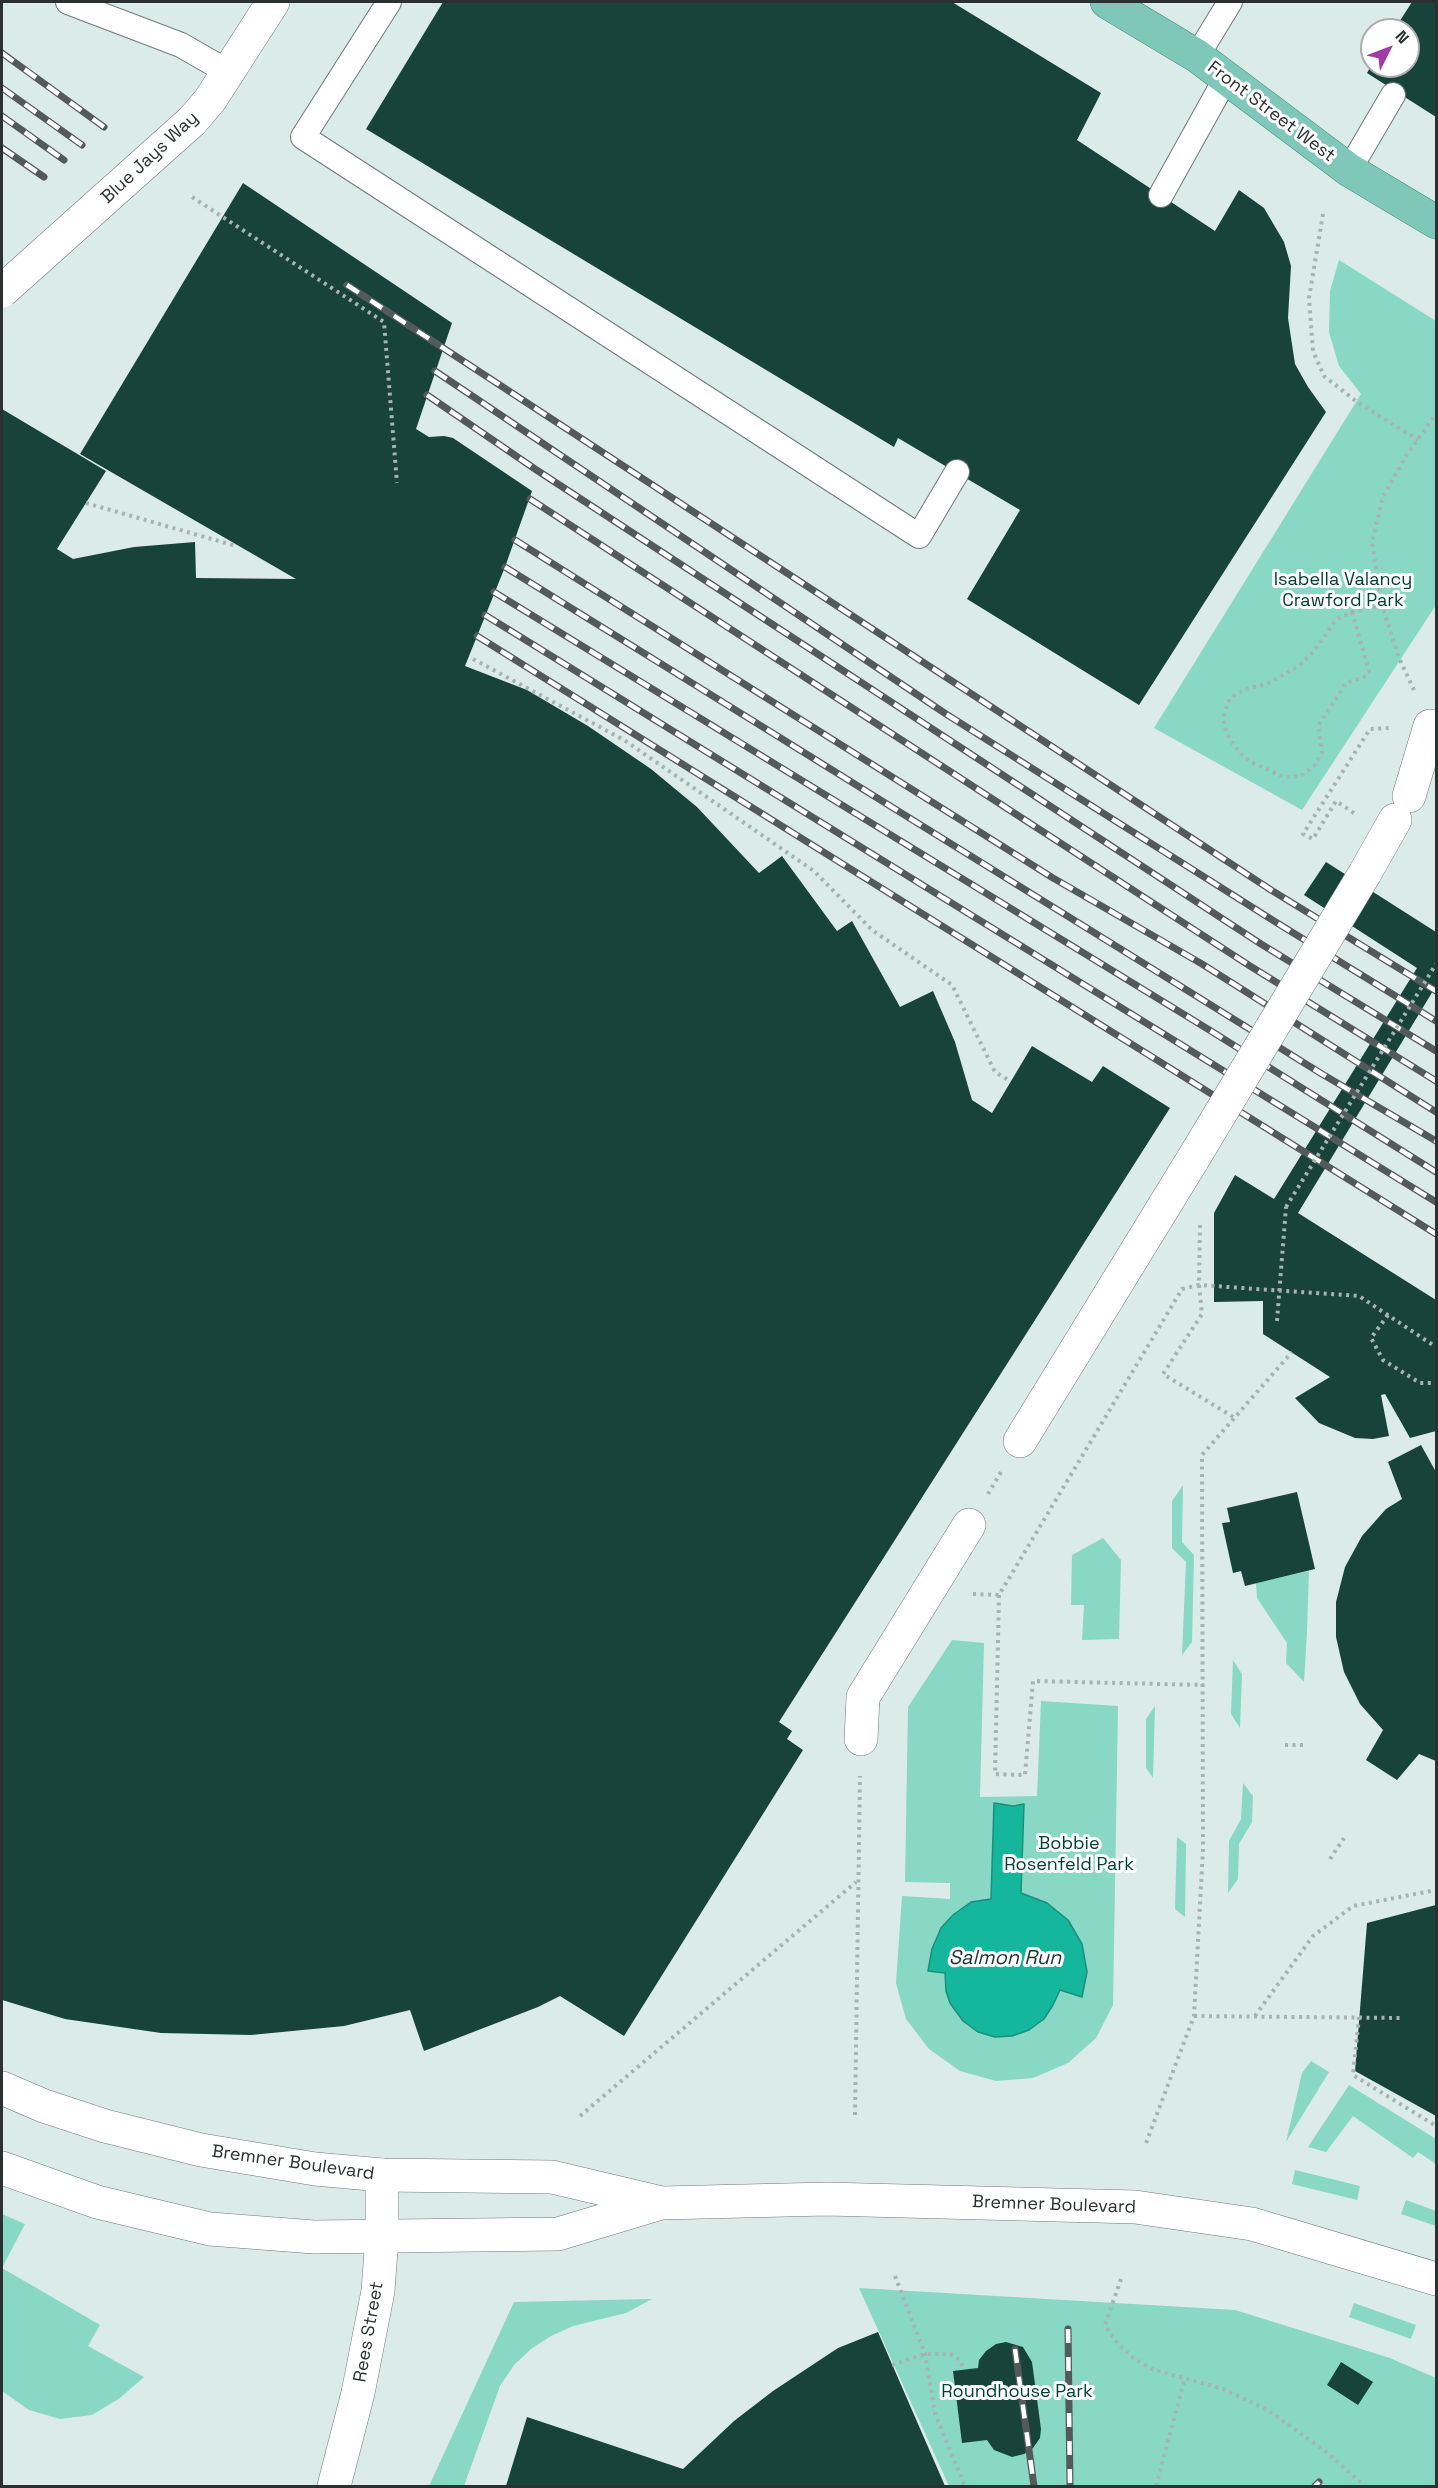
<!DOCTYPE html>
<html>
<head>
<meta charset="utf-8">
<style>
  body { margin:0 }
  #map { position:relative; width:1438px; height:2488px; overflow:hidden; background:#dbebe7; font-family:"Space Grotesk",sans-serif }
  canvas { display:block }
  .frame { position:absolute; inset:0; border:3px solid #2b3130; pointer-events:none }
  .north { position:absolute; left:1360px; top:18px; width:60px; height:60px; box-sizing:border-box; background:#fff; border:2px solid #aaadac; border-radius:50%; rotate:48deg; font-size:16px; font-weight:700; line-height:24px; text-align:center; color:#2b3130 }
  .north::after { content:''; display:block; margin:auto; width:21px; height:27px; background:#a13da2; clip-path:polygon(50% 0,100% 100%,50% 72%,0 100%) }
</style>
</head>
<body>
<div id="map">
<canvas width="1438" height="2488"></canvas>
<div class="frame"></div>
<div class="north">N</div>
</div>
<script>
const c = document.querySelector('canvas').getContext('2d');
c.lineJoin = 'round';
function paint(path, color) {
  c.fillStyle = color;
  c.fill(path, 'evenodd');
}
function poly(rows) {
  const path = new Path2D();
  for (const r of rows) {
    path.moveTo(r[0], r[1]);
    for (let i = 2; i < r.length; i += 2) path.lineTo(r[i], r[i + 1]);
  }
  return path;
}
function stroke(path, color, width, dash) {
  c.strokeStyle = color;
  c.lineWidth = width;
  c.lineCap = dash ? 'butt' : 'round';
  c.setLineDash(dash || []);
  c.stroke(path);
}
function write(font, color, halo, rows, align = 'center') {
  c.font = font + ' "Space Grotesk",sans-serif';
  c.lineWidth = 6;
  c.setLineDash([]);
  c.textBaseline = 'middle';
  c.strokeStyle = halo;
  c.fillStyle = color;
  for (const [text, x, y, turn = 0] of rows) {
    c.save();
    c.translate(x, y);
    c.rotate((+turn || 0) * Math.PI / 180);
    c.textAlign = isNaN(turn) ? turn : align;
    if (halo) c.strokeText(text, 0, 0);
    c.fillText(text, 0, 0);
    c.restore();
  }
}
const green = poly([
  [1339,260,1436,321,1436,605,1302,810,1154,728,1361,394,1339,366,1329,332,1330,291],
  [1183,1485,1182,1542,1194,1555,1192,1642,1182,1655,1186,1562,1172,1548,1172,1501],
  [1103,1538,1121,1560,1119,1639,1082,1640,1084,1605,1071,1605,1072,1555],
  [1309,1571,1307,1631,1304,1682,1286,1663,1287,1643,1257,1598,1256,1583],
  [952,1640,984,1643,980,1797,1037,1796,1041,1701,1118,1706,1113,2005,1096,2038,1068,2063,1033,2078,996,2081,960,2071,929,2049,906,2019,896,1983,902,1896,950,1899,950,1883,905,1882,908,1707],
  [994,1803,1013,1806,1023,1804,1021,1893,1047,1903,1068,1921,1082,1944,1087,1971,1082,1996,1060,1989,1053,2005,1044,2019,1029,2030,963,2021,950,2003,946,1991,945,1973,928,1971,971,1902,991,1899],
  [1233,1660,1242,1674,1240,1728,1231,1714],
  [1155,1706,1153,1778,1146,1768,1146,1719],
  [1243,1783,1253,1796,1252,1822,1239,1844,1238,1879,1228,1893,1229,1841,1241,1819],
  [1177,1837,1186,1844,1185,1917,1175,1909],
  [1311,2061,1329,2072,1286,2142,1302,2073],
  [1349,2085,1436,2139,1436,2164,1418,2152,1413,2158,1353,2116,1326,2152,1308,2147],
  [1295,2170,1360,2186,1357,2200,1292,2184],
  [1406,2200,1436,2211,1436,2226,1401,2214],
  [2,2214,25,2224,2,2268,100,2325,88,2346,144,2377,120,2398,92,2415,60,2419,29,2410,2,2391],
  [859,2288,1235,2310,1390,2358,1436,2378,1436,2486,949,2486],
  [652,2299,626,2313,573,2326,551,2336,531,2349,514,2365,500,2386,464,2486,429,2486,514,2302],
  [1354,2303,1416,2325,1411,2339,1349,2317]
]);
const water = poly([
  [994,1803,1013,1806,1024,1804,1021,1893,1047,1903,1068,1920,1082,1944,1087,1972,1082,1997,1060,1990,1053,2005,1044,2019,1029,2030,1012,2036,995,2037,978,2032,963,2021,950,2003,946,1991,945,1973,928,1971,932,1949,941,1928,953,1915,971,1902,991,1899,994,1803]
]);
const building = poly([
  [443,2,952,2,1101,93,1077,140,1215,231,1239,190,1264,208,1284,242,1291,266,1288,318,1295,364,1308,387,1326,412,1139,705,967,599,1020,510,898,438,894,447,366,129],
  [1412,2,1436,2,1436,117,1367,73,1371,66,1408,66,1408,30,1394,30],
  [243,183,452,323,416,429,429,437,444,436,453,438,532,491,505,567,465,666,527,690,588,726,651,769,697,807,759,873,782,856,837,931,852,921,900,1007,933,991,955,1042,972,1100,992,1113,1032,1046,1092,1082,1103,1066,1170,1108,779,1722,792,1731,787,1739,803,1750,624,2036,560,1996,538,2007,424,2051,410,2010,344,2026,251,2035,161,2033,65,2019,2,2000,2,409,106,471,57,549,73,559,134,547,195,542,196,578,296,579,80,454],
  [1326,862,1436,932,1436,986,1298,1213,1436,1300,1436,1431,1410,1438,1385,1394,1381,1395,1389,1436,1373,1439,1355,1438,1319,1423,1295,1398,1330,1377,1263,1334,1263,1301,1214,1302,1214,1213,1235,1175,1274,1199,1417,968,1304,895],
  [1421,1445,1436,1472,1436,1761,1419,1754,1397,1780,1366,1760,1383,1730,1360,1704,1344,1672,1336,1637,1336,1602,1345,1567,1362,1536,1386,1509,1402,1499,1388,1462],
  [1297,1492,1315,1569,1245,1586,1241,1571,1233,1573,1222,1523,1230,1522,1227,1508],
  [1436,1905,1436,2116,1355,2071,1367,1923],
  [878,2332,945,2486,506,2486,527,2417,683,2469,734,2421,773,2391,838,2348],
  [1006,2342,1023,2347,1032,2362,1041,2429,1040,2438,1033,2448,1024,2454,1012,2457,994,2450,987,2440,962,2443,953,2371,978,2368,979,2360,986,2351,996,2344],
  [1341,2362,1373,2382,1358,2405,1327,2385]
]);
const path = poly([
  [1323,214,1309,298,1313,351,1324,376,1357,402,1418,440],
  [86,503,236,546],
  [1352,612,1369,671,1366,676,1346,683,1318,726,1322,753,1314,766,1301,776,1284,777,1251,762,1241,754,1231,741,1224,726,1224,713,1230,698,1245,689,1267,684,1299,666,1312,653,1337,619,1352,612,1366,608,1382,606],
  [473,659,624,740,814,871,872,930,952,985,995,1072,1010,1081],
  [1414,690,1399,658,1382,606,1372,542,1383,497,1406,456,1436,414],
  [1354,813,1336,801,1313,839,1303,834,1370,729,1389,728],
  [1200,1225,1199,1285,1202,1314,1163,1374,1235,1418],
  [1388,1315,1371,1338,1383,1360,1420,1383,1436,1383],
  [1277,1321,1286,1207],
  [988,1494,1001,1472],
  [973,1594,999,1595,1182,1289,1199,1285,1359,1296,1436,1347],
  [999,1595,995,1774,1025,1775,1033,1681,1204,1685],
  [1285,1745,1305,1745],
  [1330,1859,1344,1838],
  [1194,2016,1402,2018],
  [1255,2016,1313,1936,1353,1906,1436,1890],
  [1359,2017,1353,2075,1436,2126],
  [855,2115,860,1776],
  [580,2116,856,1882],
  [1146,2143,1194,2016,1203,1849,1202,1455,1292,1352],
  [895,2276,925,2354,935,2414,965,2486],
  [1121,2279,1105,2325,1117,2343,1134,2359,1152,2369,1223,2389,1266,2409,1325,2451,1365,2486],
  [892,2365,925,2354,951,2354,960,2360,964,2370],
  [1156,2486,1185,2378]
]);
const lane = poly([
  [68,2,181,45,228,72],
  [389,2,303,137,919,536,957,472],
  [1197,56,1230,2],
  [1349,170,1393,95],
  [1161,195,1226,78]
]);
const street = poly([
  [1409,796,1430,726],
  [1365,873,1395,820],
  [1020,1441,1193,1159],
  [861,1739,863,1697,969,1525],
  [334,2486,358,2393,378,2291,382,2237,382,2175]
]);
const secondary = poly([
  [192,121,210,100,273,2],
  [2,2088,44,2106,105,2126,201,2150,315,2169,382,2175,552,2177,662,2203,827,2199,1135,2207,1252,2224,1436,2279],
  [2,2168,97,2202,210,2229,314,2237,558,2234,661,2203]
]);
const primary = poly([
  [1107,2,1197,56,1349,170,1436,222]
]);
const rail = poly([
  [2,53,104,127],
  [2,88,82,145],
  [2,116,64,160],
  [2,148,44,177],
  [347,285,1271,890,1436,991],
  [435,371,946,714,1274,921,1436,1021],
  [427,395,535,469,1261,944,1436,1051],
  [530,499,1250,966,1436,1081],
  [515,540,1053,878,1202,964,1436,1112],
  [505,567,1322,1074,1436,1141],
  [494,592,1211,1031,1436,1172],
  [485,615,1436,1202],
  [477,636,1436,1234],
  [1068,2329,1070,2486],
  [1015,2349,1034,2486],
  [1315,2486,1319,2482]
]);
const pathBridge = poly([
  [192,197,384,322,397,483],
  [1286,1207,1436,964]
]);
const streetBridge = poly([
  [1193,1159,1365,873]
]);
const secondaryBridge = poly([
  [2,291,192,121]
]);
const streetNames = [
  ["Front Street West",1271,112,37],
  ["Blue Jays Way",150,158,-43],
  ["Bremner Boulevard",293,2163,8],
  ["Bremner Boulevard",1054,2205,2],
  ["Rees Street",369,2332,-80]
];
const parkNames = [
  ["Isabella Valancy",1343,580],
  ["Crawford Park",1343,601],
  ["Bobbie",1069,1844],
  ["Rosenfeld Park",1069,1865],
  ["Roundhouse Park",1017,2392]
];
const waterNames = [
  ["Salmon Run",1005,1959]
];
paint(green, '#88d8c5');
paint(water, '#14b69c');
stroke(water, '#1b8e7c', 1.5);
paint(building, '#18433a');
stroke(lane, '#6d7c78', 26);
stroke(street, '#6d7c78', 34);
stroke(secondary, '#6d7c78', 34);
stroke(primary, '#2a7a6b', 34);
stroke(path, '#a6b3b0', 4, [3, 4.5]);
stroke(lane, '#fff', 24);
stroke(street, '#fff', 33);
stroke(secondary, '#fff', 33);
stroke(primary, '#7fc7b9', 33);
stroke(rail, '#535b5a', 7);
stroke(rail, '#fff', 4.5, [14]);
stroke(streetBridge, '#6d7c78', 34, []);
stroke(secondaryBridge, '#6d7c78', 34, []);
stroke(pathBridge, '#a6b3b0', 4, [3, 4.5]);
stroke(streetBridge, '#fff', 33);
stroke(secondaryBridge, '#fff', 33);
write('18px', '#2b3130', '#fff', streetNames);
write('18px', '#004035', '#fff', parkNames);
write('italic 20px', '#1d342e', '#fff', waterNames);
</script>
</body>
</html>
